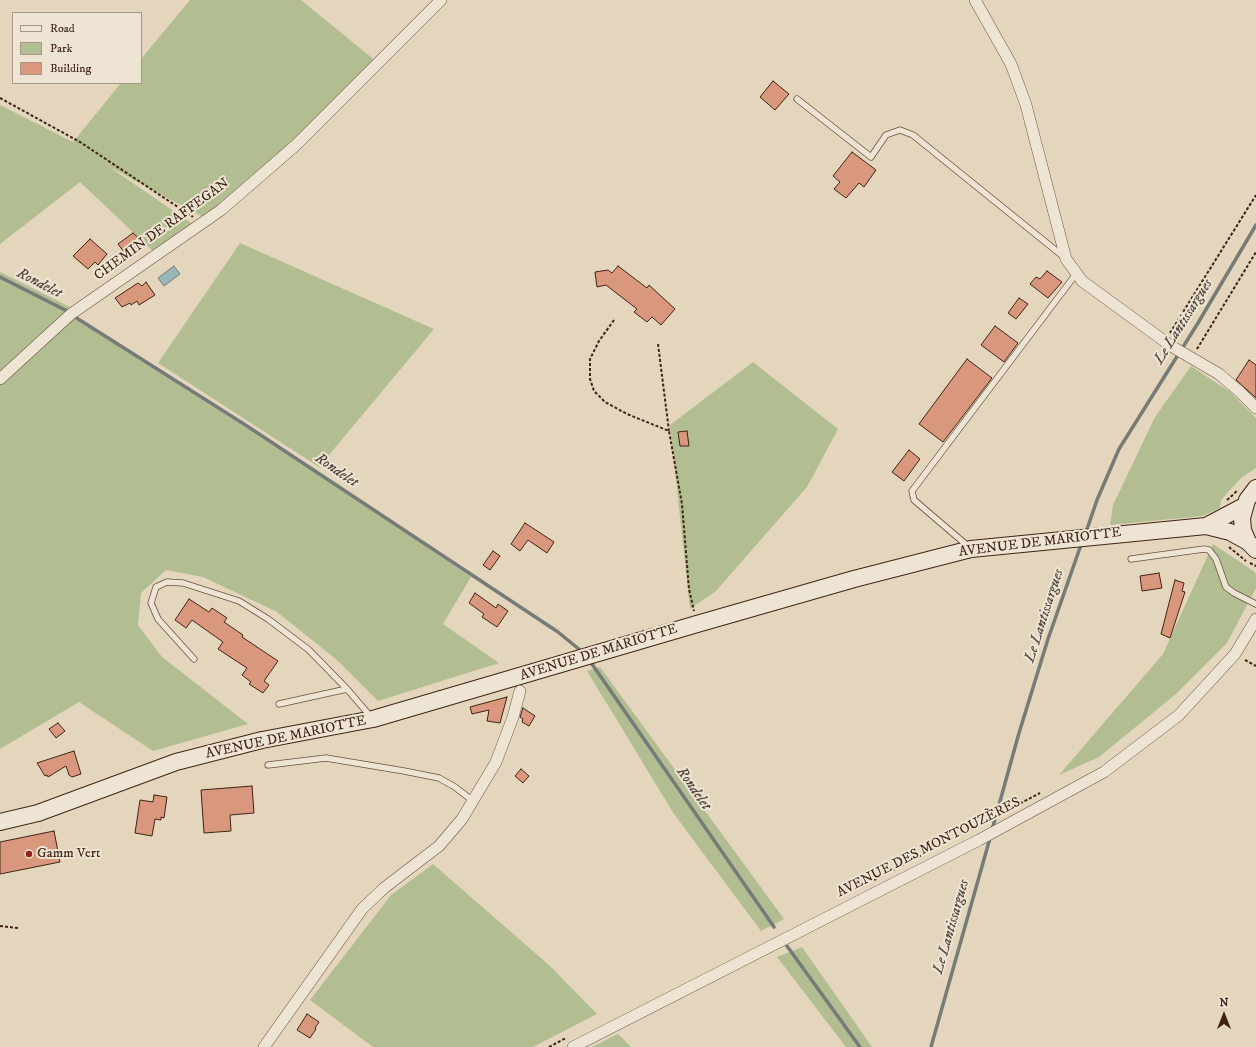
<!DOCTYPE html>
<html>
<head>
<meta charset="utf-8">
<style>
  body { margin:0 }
  #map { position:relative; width:1256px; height:1047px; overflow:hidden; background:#e4d6bc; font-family:"IM FELL DW Pica",serif }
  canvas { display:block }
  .legend { position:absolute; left:12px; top:12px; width:130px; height:72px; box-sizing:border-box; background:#ede4d3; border:1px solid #a89787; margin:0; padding:5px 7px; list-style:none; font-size:12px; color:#402315 }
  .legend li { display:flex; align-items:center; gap:8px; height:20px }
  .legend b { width:20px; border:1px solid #a89787 }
  .north { position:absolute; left:1204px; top:995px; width:40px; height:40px; -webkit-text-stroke:3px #ede4d3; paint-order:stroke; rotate:0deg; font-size:11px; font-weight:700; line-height:16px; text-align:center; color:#402315 }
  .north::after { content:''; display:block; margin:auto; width:14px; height:18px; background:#402315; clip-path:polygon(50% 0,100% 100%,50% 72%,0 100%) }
</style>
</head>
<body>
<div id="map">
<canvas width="1256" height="1047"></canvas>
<ul class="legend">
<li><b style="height:5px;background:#ede4d3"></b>Road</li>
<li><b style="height:11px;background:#b2be92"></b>Park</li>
<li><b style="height:11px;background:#d9987e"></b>Building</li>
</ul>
<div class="north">N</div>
</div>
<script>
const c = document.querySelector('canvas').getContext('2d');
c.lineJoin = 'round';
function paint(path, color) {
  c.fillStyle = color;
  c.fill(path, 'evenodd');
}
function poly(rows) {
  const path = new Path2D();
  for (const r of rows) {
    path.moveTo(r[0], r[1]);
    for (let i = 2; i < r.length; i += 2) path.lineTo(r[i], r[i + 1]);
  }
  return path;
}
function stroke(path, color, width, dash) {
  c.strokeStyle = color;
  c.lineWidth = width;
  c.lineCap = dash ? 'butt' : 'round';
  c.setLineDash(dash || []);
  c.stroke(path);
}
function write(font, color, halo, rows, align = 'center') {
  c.font = font + ' "IM FELL DW Pica",serif';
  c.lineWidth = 4;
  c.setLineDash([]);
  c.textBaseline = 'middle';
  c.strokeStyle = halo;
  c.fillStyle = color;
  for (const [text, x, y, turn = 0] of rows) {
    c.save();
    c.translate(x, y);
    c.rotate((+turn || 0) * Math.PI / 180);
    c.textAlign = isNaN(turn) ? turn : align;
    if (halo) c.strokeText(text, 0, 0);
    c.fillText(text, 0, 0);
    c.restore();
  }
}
const green = poly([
  [190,0,301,0,377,62,306,134,203,217,108,166,194,225,155,253,80,182,0,244,0,105,73,142,121,83,141,83,141,59],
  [240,243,434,329,319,467,158,363],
  [0,272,70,307,0,373],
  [74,318,316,472,471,577,443,624,499,663,378,701,337,660,277,612,203,577,166,570,141,593,138,625,162,657,248,724,153,751,79,702,0,749,0,384],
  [753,362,838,429,807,487,716,591,690,609,670,425],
  [1191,366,1230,392,1256,418,1256,468,1242,477,1221,500,1220,508,1202,516,1110,525,1113,505,1155,417],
  [1213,544,1255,572,1256,576,1256,588,1227,643,1176,694,1099,757,1059,775,1163,654],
  [600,667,784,919,761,931,674,814,587,671],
  [433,864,549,965,597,1014,533,1047,373,1047,310,1000,391,895],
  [802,947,872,1047,846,1047,777,957],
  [618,1034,631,1047,592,1047]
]);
const water = poly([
  [174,266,180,274,164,286,158,278,174,266]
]);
const stream = poly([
  [0,277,67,311],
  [75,317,247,426,558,632,580,650],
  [1086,532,1097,500,1119,449,1198,323,1256,225],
  [592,664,774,927],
  [992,830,1019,733,1048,639,1082,542],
  [787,946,860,1047],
  [931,1047,990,838]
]);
const building = poly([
  [773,81,789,94,775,110,760,97,773,81],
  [852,152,876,170,864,187,859,183,846,198,834,189,840,182,833,176,852,152],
  [133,233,146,245,129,259,118,244,133,233],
  [90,239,107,254,98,265,95,262,88,269,73,256,90,239],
  [618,266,647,288,649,285,675,309,661,325,652,317,647,322,634,312,637,309,606,285,597,287,595,272,608,270,612,273,618,266],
  [1047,271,1062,282,1048,298,1030,284,1036,277,1040,279,1047,271],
  [146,282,155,295,139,305,137,301,131,305,130,303,122,307,115,298,138,283,142,286,146,282],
  [1019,298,1028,304,1016,319,1008,313,1019,298],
  [995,326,1018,343,1004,362,981,345,995,326],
  [967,359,992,378,943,442,919,424,967,359],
  [1249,360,1256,365,1256,398,1236,380,1249,360],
  [687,431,689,446,680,446,678,432,687,431],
  [909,450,920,459,904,481,892,472,909,450],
  [525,523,554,542,547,553,528,540,520,551,511,544,525,523],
  [493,551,500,556,490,570,483,565,493,551],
  [1159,573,1162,588,1142,591,1140,576,1159,573],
  [1175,580,1184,583,1182,591,1185,592,1170,638,1161,634,1175,580],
  [475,593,496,608,498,604,508,611,497,627,482,617,484,614,469,603,475,593],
  [189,599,209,612,212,608,227,618,224,622,243,635,242,637,278,661,264,681,269,685,263,693,249,684,251,682,242,675,247,668,218,649,223,642,192,620,186,628,175,620,189,599],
  [507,697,500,723,487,721,489,710,472,714,470,707,507,697],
  [523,708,535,716,529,726,522,722,523,719,520,717,523,708],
  [58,723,65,731,56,738,49,729,58,723],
  [74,751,81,774,72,777,69,775,66,766,48,777,47,775,45,776,37,763,74,751],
  [521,769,529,776,523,783,515,776,521,769],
  [252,786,254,813,230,815,231,831,204,833,201,790,252,786],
  [154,795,167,797,164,818,161,817,161,820,155,819,152,836,135,833,140,800,153,802,154,795],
  [54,831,60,862,0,874,0,842,54,831],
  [307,1014,319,1022,315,1028,316,1029,310,1038,297,1030,307,1014]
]);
const path = poly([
  [0,98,80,142,193,217],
  [614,320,599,341,590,359,590,379,594,391,605,402,627,414,669,431,682,504,689,589,694,611],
  [1170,333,1256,195],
  [658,344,669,431],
  [1197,349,1256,252],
  [1227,500,1237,491],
  [1229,547,1246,561],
  [1250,563,1256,566],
  [1245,660,1256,666],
  [874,880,1040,793],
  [0,926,18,928],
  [549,1047,566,1038]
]);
const lane = poly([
  [797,99,871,157,886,135,900,130,913,135,1064,257],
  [969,547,914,500,912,491,1076,274],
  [1131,559,1204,549,1209,550,1216,559,1226,587,1234,593,1256,604],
  [194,659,158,619,151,603,156,587,167,582,183,583,239,601,268,619,309,650,347,689,371,717],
  [279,704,347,689],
  [268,765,326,758,404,771,439,778,455,787,473,801]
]);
const street = poly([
  [975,0,1011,64,1026,105,1066,259,1082,281,1171,346,1219,374,1240,392,1256,408],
  [0,379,71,314,221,210,296,145,441,0],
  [264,1047,362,909,384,888,439,846,462,819,496,762,513,717,520,691],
  [573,1047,979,840,1104,772,1179,715,1235,654,1256,619]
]);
const secondary = poly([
  [1256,488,1247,500,1242,518,1243,530,1248,542,1256,550],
  [1206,526,1244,506],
  [0,822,38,813,176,762,262,740,373,719,697,624,854,579,971,549,1206,526,1230,532,1248,542]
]);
const markers = [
  [29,854,4,"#8f2418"]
];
const streetNames = [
  ["CHEMIN DE RAFFEGAN",162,230,-36],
  ["AVENUE DE MARIOTTE",1040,543,-7],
  ["AVENUE DE MARIOTTE",599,653,-17],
  ["AVENUE DE MARIOTTE",286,738,-12],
  ["AVENUE DES MONTOUZÈRES",929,848,-27]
];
const poiNames = [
  ["Gamm Vert",37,854]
];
const waterNames = [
  ["Rondelet",39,284,27],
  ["Le Lantissargues",1184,322,-58],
  ["Rondelet",336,471,34],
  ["Le Lantissargues",1045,616,-72],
  ["Rondelet",693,789,55],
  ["Le Lantissargues",952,927,-74]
];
paint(green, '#b2be92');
paint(water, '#98b7b8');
stroke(water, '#757c77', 1);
stroke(stream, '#757c77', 3.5);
paint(building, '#d9987e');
stroke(building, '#402315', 1);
stroke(lane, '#69503f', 7);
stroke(street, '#69503f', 12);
stroke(secondary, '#402315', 18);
stroke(path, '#402315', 2, [3, 2]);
stroke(lane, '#ede4d3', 5.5);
stroke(street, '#ede4d3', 11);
stroke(secondary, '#ede4d3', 16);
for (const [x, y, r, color] of markers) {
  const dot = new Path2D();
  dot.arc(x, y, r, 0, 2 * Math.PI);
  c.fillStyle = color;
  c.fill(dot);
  stroke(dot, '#ede4d3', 1.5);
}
write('14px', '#402315', '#ede4d3', streetNames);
write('14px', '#402315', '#ede4d3', poiNames, 'left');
write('italic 15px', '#56483e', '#ede4d3', waterNames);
</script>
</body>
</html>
